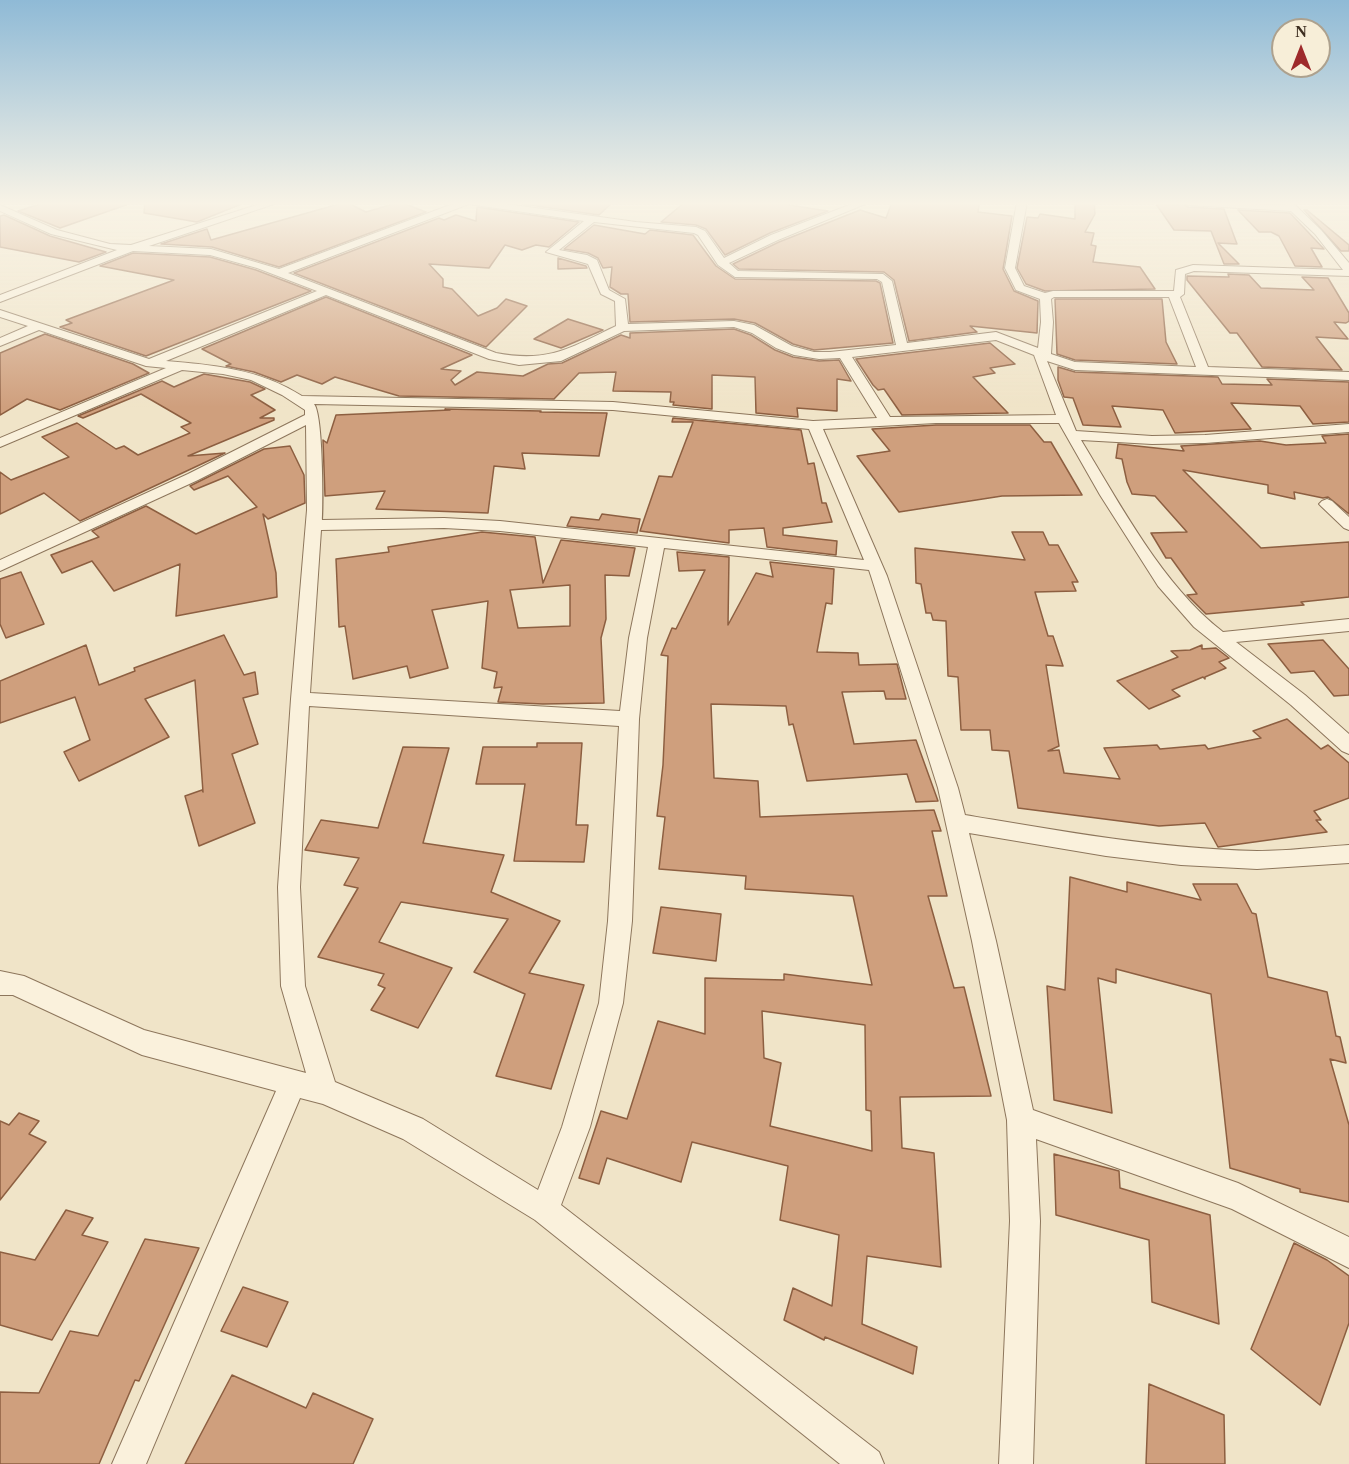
<!DOCTYPE html>
<html>
<head>
<meta charset="utf-8">
<style>
  body { margin:0 }
  #map { position:relative; width:1349px; height:1464px; overflow:hidden; background:#f0e4c8; font-family:"Times New Roman",serif }
  canvas { display:block }
  .north { position:absolute; left:1271px; top:18px; width:60px; height:60px; box-sizing:border-box; background:#f7eed8; border:2px solid #ada18e; border-radius:50%; rotate:0deg; font-size:16px; font-weight:700; line-height:24px; text-align:center; color:#3d2e20 }
  .north::after { content:''; display:block; margin:auto; width:21px; height:27px; background:#9e2a2b; clip-path:polygon(50% 0,100% 100%,50% 72%,0 100%) }
</style>
</head>
<body>
<div id="map">
<canvas width="1349" height="1464"></canvas>
<div class="north">N</div>
</div>
<script>
const ctx = document.querySelector('canvas').getContext('2d');
ctx.lineJoin = 'round';
function fillPath(path, color) {
  ctx.fillStyle = color;
  ctx.fill(path, 'evenodd');
}
function trace(path, color, width, dash) {
  ctx.strokeStyle = color;
  ctx.lineWidth = width;
  ctx.lineCap = dash ? 'butt' : 'round';
  ctx.setLineDash(dash || []);
  ctx.stroke(path);
}
const building = new Path2D(`
  M47,202H126V205L60,228L18,211Z
  M145,202H244V203L197,222L144,213Z
  M346,202L366,212L400,202L426,212L279,267L212,247L161,244L207,229L211,240Z
  M509,202H613L599,215Z
  M685,202H769L828,211L770,233L725,255L706,229L696,225L661,222Z
  M892,202L979,204L978,212L1012,216L1003,269L1014,291L1038,301L1037,333L970,326L977,332L909,341L894,280L884,272L739,269L733,264L779,242L860,210L886,218Z
  M1075,202H1094L1095,214L1085,232L1094,233L1091,245L1096,246L1093,262L1140,267L1155,289L1045,291L1026,284L1017,268L1027,217L1038,218L1040,214L1075,219Z
  M1179,202L1188,207L1224,209L1237,244L1218,243L1239,264H1224L1211,231L1174,230L1156,204L1179,205Z
  M477,207L579,222L549,247L536,245L522,250L505,245L489,268L429,264L443,279V287L452,289L478,316L497,308L506,299L527,306L486,347L294,273L439,218L444,220L456,215L476,221Z
  M1238,210L1290,213L1324,249L1311,248L1322,267L1295,266L1279,236L1271,232H1259Z
  M1304,210H1307L1349,245V251H1341Z
  M4,215L50,236L106,252L79,262L0,247V216Z
  M594,225L645,234L650,230L693,235L716,266L735,279L876,281L880,283L893,343L814,350L793,344L755,323L734,319L630,322L628,294H621L610,287L612,267L603,268L598,258L588,253L564,249Z
  M133,253L210,257L256,270L311,291L146,356L60,327L72,323L66,320L174,280L100,266Z
  M558,258L586,266L587,268L558,269Z
  M1228,274L1249,275L1261,288L1314,290L1302,277L1328,278L1349,313V321L1346,323L1334,322L1348,339L1316,337L1342,370L1262,367L1237,333H1230L1187,280V276L1229,277Z
  M326,297L472,355L441,369L461,371L451,380L455,385L477,372L523,376L548,364L562,363L621,335L630,338V333L734,329L751,335L775,350L793,357L819,361L839,360L851,381L837,379V411L797,408L798,417L756,413L755,377L712,375V409L673,405L674,402H670L671,392L613,391L616,372L579,373L554,399L399,396L335,377L322,384L297,375L281,382L254,372L226,366L231,364L202,349Z
  M1055,299H1162L1166,342L1177,364L1075,360L1057,354Z
  M568,319L603,330L561,348L534,339Z
  M45,334L133,364L149,373L60,410L27,399L0,415V353Z
  M990,343L1015,364L990,368L995,373L973,377L1008,413L902,415L884,389L878,390L873,385L856,359Z
  M1058,367L1075,372L1218,377L1222,384L1272,385L1267,379L1349,382V422L1313,424L1300,406L1231,403L1251,429L1175,433L1163,410L1112,406L1121,427L1083,425L1073,398L1064,397L1058,380Z
  M204,374L250,382L265,389L251,395L275,410L260,418H274V420L188,456L225,453L80,521L44,493L0,514V472L11,480L69,457L42,437L77,423L116,449L124,446L138,455L190,433L181,427L191,423L141,394L83,418L78,416L162,381L174,387Z
  M445,409L541,411L540,412L607,413L599,456L522,453L525,469L494,466L488,513L376,509L385,491L325,496L323,440L327,443L336,415L450,410Z
  M673,418L801,430L808,464L814,463L822,503H826L832,522L783,528V535L837,541L836,555L767,547L764,528L729,530V543L640,531L659,476L672,477L693,422H672Z
  M936,425H1030L1044,442H1051L1082,495L1002,496L899,512L857,456L890,451L872,429Z
  M1349,434V514L1328,497L1323,498L1294,492L1295,499L1268,493V485L1183,470L1261,548L1349,542V597L1301,602L1304,605L1206,614L1187,595L1197,594L1171,558H1166L1151,533L1187,532L1155,496L1132,494L1127,482L1122,459L1116,458L1118,444L1184,451L1181,446L1260,441L1286,445L1326,443L1322,436Z
  M290,446L304,475L305,503L268,519L263,514L276,573L277,597L176,616L180,564L114,591L92,561L62,573L51,555L99,537L92,531L146,506L196,534L257,507L228,476L194,490L190,486L264,449Z
  M602,514L640,519L637,533L567,526L571,517L599,520Z
  M482,532L535,537L543,583L561,540L635,548L629,576L605,575L606,619L601,638L604,703L543,704L498,702L502,687L494,688L497,672L482,668L488,601L432,610L448,668L410,678L407,666L353,679L345,626L339,627L336,559L389,552L388,547ZM570,585V626L518,628L510,590Z
  M1012,532H1043L1049,545H1058L1078,582H1072L1076,591L1035,592L1048,636H1053L1063,666L1046,665L1059,746L1048,751L1059,750L1064,773L1120,779L1104,748L1157,745L1160,749L1205,745L1208,749L1261,738L1253,731L1287,719L1321,749L1328,745L1349,763V798L1314,811L1321,820H1316L1327,832L1218,847L1205,823L1159,826L1018,808L1009,751L992,750L990,730H961L958,677L948,676L946,621L933,620L931,613H926L921,584L916,583L915,548L1025,560Z
  M677,552L729,557L728,625L756,573L773,577L770,562L834,569L832,604L826,603L817,652L858,653L859,665L897,664L906,699H886L884,691L842,692L854,744L916,740L938,801L916,802L907,774L807,781L793,724L789,725L786,706L711,704L714,778L758,781L760,817L934,810L941,831H932L947,896H928L954,988L964,987L991,1096L900,1097L902,1148L934,1153L941,1267L867,1256L862,1324L917,1347L913,1374L825,1337L824,1340L784,1320L793,1288L832,1306L839,1235L780,1220L788,1166L692,1142L681,1182L607,1158L599,1184L579,1178L601,1111L627,1119L658,1021L705,1034V978L784,980V974L872,985L853,896L745,889L746,876L659,869L665,817L657,816L663,765L668,656L661,655L672,628L676,629L705,570L679,571ZM762,1011L865,1025L866,1110L871,1111L872,1151L770,1126L781,1063L764,1058Z
  M21,572L44,624L6,638L0,624V579Z
  M224,635L244,675L255,672L258,694L243,698L258,744L232,754L255,823L199,846L185,796L202,790L203,792L195,680L145,699L169,737L79,781L64,752L90,740L75,697L0,723V681L86,645L99,685L135,671L134,668Z
  M1323,640L1349,669V695L1334,696L1314,671L1291,673L1268,644Z
  M1202,645V649L1216,648L1229,658L1219,662L1226,668L1205,677V679L1203,677L1172,690L1180,696L1149,709L1117,681L1178,657L1171,651L1190,650Z
  M537,743H582L576,825H588L584,862L514,861L525,784H476L483,747H537Z
  M403,747L449,748L423,843L504,855L491,892L560,921L529,973L584,985L551,1089L496,1076L525,994L474,972L508,919L401,902L379,942L452,968L418,1028L371,1010L385,988L378,985L384,974L318,957L358,888L344,885L359,858L305,850L321,820L378,828Z
  M1070,877L1127,892V882L1201,900L1193,884H1237L1252,913L1256,914L1268,977L1327,992L1336,1036L1340,1037L1346,1063L1330,1059L1349,1125V1202L1300,1192V1189L1230,1168L1211,994L1116,969V983L1098,978L1112,1113L1054,1100L1047,986L1065,990Z
  M661,907L721,914L716,961L653,953Z
  M19,1113L39,1121L29,1134L46,1142L0,1200V1121L9,1125Z
  M1054,1154L1119,1171L1120,1188L1210,1215L1219,1324L1152,1302L1149,1240L1056,1215Z
  M66,1210L93,1218L82,1235L108,1242L52,1340L0,1325V1252L35,1260Z
  M145,1239L199,1248L139,1381L135,1380L99,1464H0V1392L39,1393L70,1331L98,1336Z
  M1294,1243L1327,1260L1349,1276V1323L1320,1405L1251,1349Z
  M243,1287L288,1302L267,1347L221,1331Z
  M232,1375L306,1408L313,1393L373,1419L353,1464H185Z
  M1149,1384L1224,1415L1225,1464H1146Z`);
const street = new Path2D(`
  M266,202H280L149,246L211,249L279,269L458,202H492L636,222L696,227L705,231L724,258L771,235L857,202H870L778,240L729,263L738,271L883,274L892,281L907,343L996,332L1038,348L1041,322L1040,299L1016,290L1005,268L1017,202H1027L1015,268L1024,286L1045,293L1053,291H1174L1176,270L1193,265L1343,270L1315,234L1291,211L1188,205L1183,202L1285,205L1282,202H1292L1321,230L1349,263V276L1194,271L1185,274L1184,294L1180,297L1208,367L1349,372V380L1075,370L1047,361L1076,431L1152,436L1205,435L1349,424V432L1205,443L1152,444L1081,440C1120,504 1163,586 1223,632L1349,619V631L1236,642L1305,695L1349,734V754L1342,751L1291,705L1194,627L1158,586L1100,495L1059,423H936L823,429L887,576L958,788L965,815C1061,831 1159,849 1257,851C1288,851 1318,847 1349,845V863L1257,869L1181,865L1106,856L969,833L996,941L1033,1110L1238,1183L1349,1237V1268L1232,1209L1036,1139L1040,1221L1033,1464H999L1010,1221L1007,1120L972,941L938,788L871,576L869,570L664,548L647,638L639,719L632,921L623,1003L590,1127L561,1205L879,1452L884,1464H840L535,1220L403,1139L323,1104L300,1098L146,1464H112L276,1091L142,1055L13,995H0V971L24,976L144,1030L306,1073L281,986L278,887L291,699L307,510L306,425L198,480L0,571V560L188,474L305,415V410L282,395L251,380L223,374L182,370L0,447V438L166,368L146,366L39,330L0,346V338L28,326L0,317V310L149,359L317,291L257,268L210,255L133,251L0,302V295L117,250L51,234L0,211V205L57,230L110,244L131,245ZM469,204L584,221L546,252L588,264L601,294L615,301L616,326C570,348 549,363 496,353L288,273ZM594,222L694,233L698,235L718,265L735,277L877,279L882,282L896,345L830,352H814L792,346L754,325L734,321L628,324L625,299L609,290L597,260L587,255L559,250ZM326,295L489,359L519,365L561,361L624,331L734,327L752,333L776,348L794,355L819,359L840,358L877,418L813,421L613,402L302,396C260,369 214,365 166,361ZM1054,297H1169L1196,367L1075,362L1051,354L1053,322L1051,299ZM996,340L1034,355L1056,415L890,417L852,357ZM314,404L613,410L809,429L864,560L500,521L444,518L322,520C323,503 323,414 314,404ZM444,528L500,531L648,547L629,638L620,711L310,693L321,530ZM309,706L619,726L608,921L599,1003L562,1127L538,1190L423,1119L335,1082L305,986L300,887Z
  M1327,499L1332,501L1349,517V530L1344,528L1322,507L1319,504L1322,501Z`);
fillPath(building, '#cf9f7d');
trace(building, '#8d5f41', 1.5);
trace(street, '#8d765c', 2);
fillPath(street, '#faf1dc');
const sky = ctx.createLinearGradient(0, 0, 0, 407);
sky.addColorStop(0, '#8fbad6');
sky.addColorStop(0.5, '#f8f3e6');
sky.addColorStop(1, '#f8f3e600');
ctx.fillStyle = sky;
ctx.fillRect(0, 0, 1349, 407);
</script>
</body>
</html>
